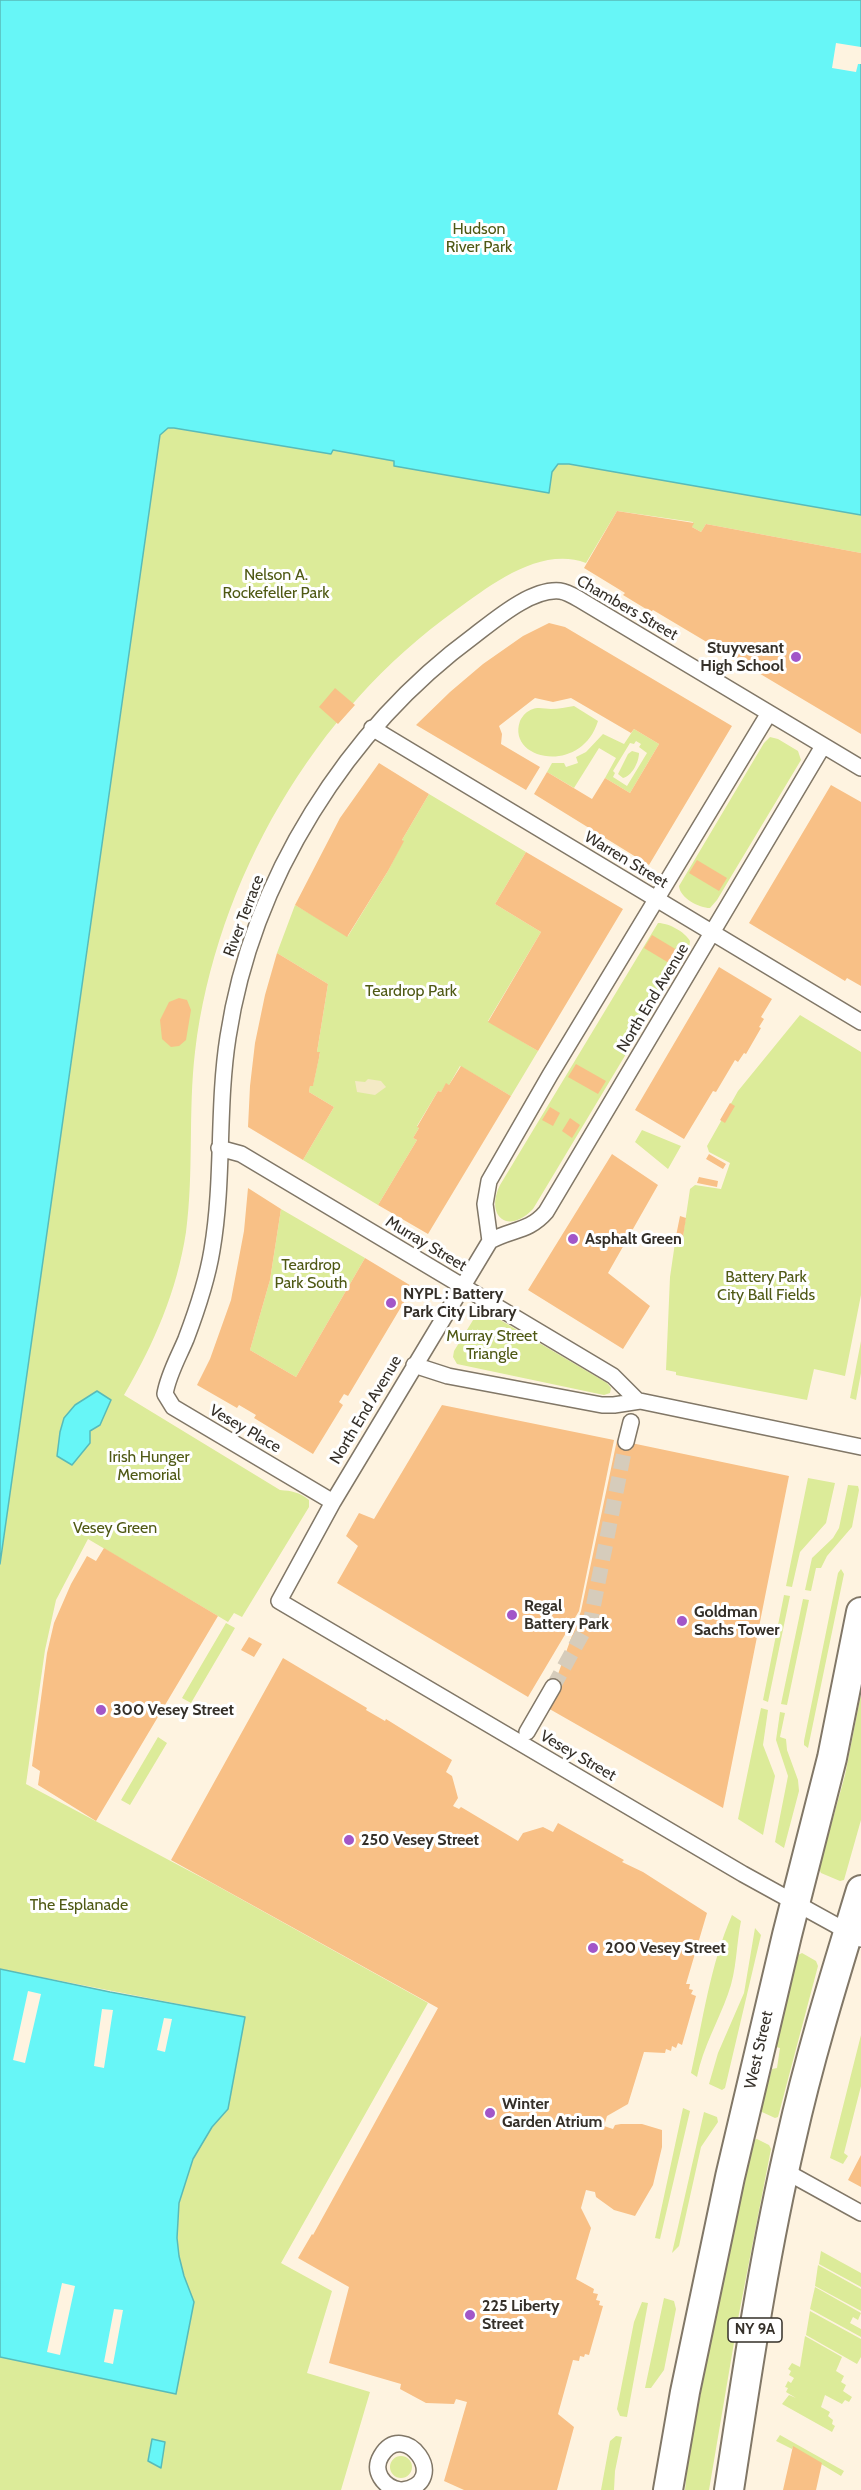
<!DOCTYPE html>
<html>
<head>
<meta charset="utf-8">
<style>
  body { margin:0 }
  canvas { display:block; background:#fef3e0 }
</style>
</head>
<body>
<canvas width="861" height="2490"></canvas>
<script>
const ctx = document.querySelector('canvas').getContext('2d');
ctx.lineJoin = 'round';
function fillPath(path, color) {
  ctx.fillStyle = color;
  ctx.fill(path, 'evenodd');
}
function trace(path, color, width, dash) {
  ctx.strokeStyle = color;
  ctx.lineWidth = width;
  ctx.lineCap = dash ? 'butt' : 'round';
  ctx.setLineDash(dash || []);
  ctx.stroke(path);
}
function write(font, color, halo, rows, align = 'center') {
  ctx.font = font + ' Cabin,sans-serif';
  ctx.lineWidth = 6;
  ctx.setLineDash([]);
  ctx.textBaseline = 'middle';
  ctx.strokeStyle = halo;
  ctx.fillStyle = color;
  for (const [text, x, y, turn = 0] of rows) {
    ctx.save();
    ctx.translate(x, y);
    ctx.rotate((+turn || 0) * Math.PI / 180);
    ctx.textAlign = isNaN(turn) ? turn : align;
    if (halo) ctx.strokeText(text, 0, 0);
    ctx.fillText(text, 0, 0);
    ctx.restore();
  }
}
const green = new Path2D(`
  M861,0V553L706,524L701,532L692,527L693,522L617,511L586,563C540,546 491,585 456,610C314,711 216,880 195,1052C188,1111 194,1173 186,1232C177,1291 154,1344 124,1395L280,1490C292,1491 299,1492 309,1500V1507L242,1617L234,1613L228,1622L88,1539L56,1600L45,1650L26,1784L212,1883L428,2003L281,2263L332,2291L307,2373L370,2392L341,2490H0V2357L176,2393L194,2302L184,2276L179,2256L177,2238L179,2203L193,2159L212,2127L228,2109L245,2017L0,1969V1565L186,246Z
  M574,706L598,721C581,776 506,760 520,721C523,715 527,711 533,709C538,707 546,709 551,709C559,709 566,707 574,706Z
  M634,729L659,744L630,793L605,778L616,758L599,748L574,788L547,772L552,763H564L566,767L578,763L576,757L586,752L603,734L624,744ZM636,741L641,744L639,747L647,753L627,786L613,777L615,773L613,771L630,743L634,744Z
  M770,737L778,739L798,751L801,760L717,900L710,908C699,908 680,898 679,886L764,743Z
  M632,751L639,753C639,762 632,776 623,778L618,774L628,754Z
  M429,794L526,852L495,904L541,932L488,1021L538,1051L511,1096L460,1066L449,1085L446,1084L441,1092L438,1091L417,1126L419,1128L413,1138L417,1140L378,1205L303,1160L334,1107L309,1092L310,1086L313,1085L320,1053L317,1052L328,984L277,953L295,905L348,936L388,871L403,841L402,840Z
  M658,923C669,923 685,932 690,941L689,949L533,1209C507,1236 485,1215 500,1185Z
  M800,1015L861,1052V1295L845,1376L814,1369L807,1400L676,1375V1372L666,1370L670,1277L676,1236H683L690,1189L695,1185L721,1189L730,1163L709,1152L707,1146L738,1091Z
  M642,1130L681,1146L668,1169L635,1142Z
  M281,1209L365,1258L296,1377L250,1350L270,1280Z
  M485,1311L607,1383L611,1388L610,1393L604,1395L457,1364L453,1357L454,1351L478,1312Z
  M861,1341V1373L856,1400L850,1398Z
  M808,1478L835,1483L826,1523L800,1552L792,1587L786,1586Z
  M848,1485L858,1486L859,1490L852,1527L827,1556L821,1568H816L811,1591L805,1590L812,1558L833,1538L839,1528Z
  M841,1569L844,1574L808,1748L804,1745V1741L838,1573Z
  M784,1595L790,1596L768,1702L763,1700Z
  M803,1599L809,1600L787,1705L781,1704Z
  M226,1623L235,1628L191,1703L182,1698Z
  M861,1694V1820L844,1880L840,1881L821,1873L819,1869L845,1775Z
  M761,1708L768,1710L763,1745L775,1776L763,1835L738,1819Z
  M780,1712L785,1713L780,1737L786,1739L787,1750L798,1780L799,1791L784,1848L775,1842L788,1776L776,1740Z
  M158,1737L167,1743L130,1805L121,1800Z
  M732,1915L741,1921C736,1945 737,1970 728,1994C718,2022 703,2047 697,2077L691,2073C703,2021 710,1965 732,1915Z
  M755,1928L761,1935L725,2088L722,2090L709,2084L718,2053L744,1993Z
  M802,1953L816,1961L818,1966L778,2117L775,2118L762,2112L761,2108L772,2069L777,2068L780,2048L776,2047L798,1955Z
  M861,2035V2086L844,2153L848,2156L843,2164L830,2158Z
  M683,2108L690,2111L660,2239L655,2238Z
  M704,2112L717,2117L718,2122L701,2147L679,2246L672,2253Z
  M757,2139L769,2145L771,2149L738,2319L709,2490H685L689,2452L727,2261L754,2140Z
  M821,2251L861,2273V2287L819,2264Z
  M818,2265L861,2289V2311L815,2286Z
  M815,2287L861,2313L858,2320L853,2317L850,2323L861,2329V2337L810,2309Z
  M664,2298L674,2301L676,2309L664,2370L651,2388H645Z
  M642,2302L648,2303L627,2417L620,2416L617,2409L634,2322Z
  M810,2311L861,2339V2357L857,2364L806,2335Z
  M805,2336L842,2357L836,2371L844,2376L841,2382L846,2385L843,2391L852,2397L849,2402L845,2400L842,2404L825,2395L821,2407L830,2412L828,2416L833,2420L832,2424L835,2426L832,2432L782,2404L789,2395L796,2398L786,2392L788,2388L785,2387L788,2381L791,2383L794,2378L789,2375L791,2371L788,2369L792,2363L800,2367Z
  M780,2435L844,2471L841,2476L793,2447L792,2449L776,2441Z
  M616,2436L622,2437L615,2471L614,2490H601L610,2441Z
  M390 2467a11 11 0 1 1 22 0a11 11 0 1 1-22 0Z`);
const sand = new Path2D(`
  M368,1079L381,1081L386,1087L375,1095L357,1092L355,1081L365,1082Z`);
const water = new Path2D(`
  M0,0H861V515L569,464H558L552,472L549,493L394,466V461L333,450L331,454L174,428H168L160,435L0,1564Z
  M97,1391L111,1400L100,1425L90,1431V1443L72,1465L57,1456L60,1432L64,1418L75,1405Z
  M0,1969L110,1992L245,2017L228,2109L212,2127L193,2159L179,2203L177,2238L179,2256L184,2276L194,2302L176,2394L0,2357Z
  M152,2439L165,2442L161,2468L148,2461Z`);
const pier = new Path2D(`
  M836,43L861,47V64H858L856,72L832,68Z
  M28,1991L41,1994L25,2063L13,2060Z
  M102,2009L113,2010L104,2068L94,2066Z
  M164,2018L172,2019L165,2052L157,2050Z
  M62,2283L75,2286L60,2355L47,2352Z
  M114,2309L123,2310L113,2364L104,2362Z`);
const building = new Path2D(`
  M617,511L694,523L692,527L701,532L706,524L861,553V734L653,610L651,612L623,595L625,593L584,568Z
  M549,623L565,627L732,726L649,865L534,794L547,772L592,799L605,778L630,793L659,744L634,729L631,733L571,698L553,702L535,698L499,726L502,734L501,744L540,767L526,790L416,725L450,692L483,664L523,636Z
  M335,688L355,705L338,724L319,707Z
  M379,763L429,794L402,840L404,841L388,871L347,937L295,905L340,818Z
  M831,785L861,802V986L847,978L845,981L749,923Z
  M526,852L623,909L538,1051L488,1022L541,932L495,904Z
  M697,860L727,878L719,891L689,873Z
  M652,935L682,953L674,966L644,948Z
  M277,953L328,984L317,1052H320L319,1058L313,1086H310L309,1092L334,1107L303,1160L248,1127L250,1086L255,1043L265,995Z
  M719,967L772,999L761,1017L764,1019L759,1027L761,1028L746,1054L744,1053L738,1062L735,1060L716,1092L713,1091L684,1139L635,1110Z
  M179,998L187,1000L191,1010L186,1040L179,1046L171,1047L162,1039L160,1020L169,1002Z
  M576,1064L606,1081L598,1094L568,1077Z
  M461,1066L511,1096L428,1234L378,1205L417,1140L413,1138L419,1128L417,1127L438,1091L441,1092L446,1083L449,1085Z
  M730,1103L735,1106L725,1123L720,1120Z
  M550,1107L560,1113L553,1126L542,1120Z
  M570,1118L580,1125L572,1138L562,1131Z
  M612,1154L658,1185L608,1273L650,1306L623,1349L528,1290Z
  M709,1154L726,1164L723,1169L706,1159Z
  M699,1177L718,1181L717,1187L697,1183Z
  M248,1188L281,1209L270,1280L250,1350L296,1377L365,1258L413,1287L348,1396L344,1394L339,1402L343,1405L313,1454L254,1418L256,1415L239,1405L237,1408L197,1385L210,1359L231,1300L244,1231Z
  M680,1216L686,1218L683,1237L676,1236Z
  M442,1405L614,1440L579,1611L528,1697L337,1583L358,1546L346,1536L359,1513L374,1519Z
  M617,1440L789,1476L723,1808L546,1707L581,1611Z
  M104,1548L218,1616L96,1821L38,1785L40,1771L32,1766L47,1653L54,1623L71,1584L87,1556L96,1561Z
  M249,1637L262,1644L254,1657L241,1650Z
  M283,1658L367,1708L366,1710L385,1721L386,1719L452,1760L446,1772L452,1776L458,1798L453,1806L459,1809L461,1807L518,1841L523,1833L543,1827L553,1832L558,1823L624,1860L622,1862L643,1872L707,1913L686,1984H690L689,1989L693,1990L691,1994L696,1996L682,2045L678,2043L676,2048L672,2046L671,2051L666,2049L665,2053L644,2052L628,2104L607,2116L604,2126L613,2129L615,2125L621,2124H642L662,2130V2147L653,2185L635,2216L614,2210L596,2197L595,2192L586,2190L581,2208L591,2228L576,2279L594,2289L593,2293L598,2294L596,2300L600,2301L599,2305L603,2306L589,2355L585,2354L584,2357L580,2356L579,2361L573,2360L558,2414L574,2427L557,2490H464L444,2481L467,2402L456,2399L454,2404L426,2403L400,2389L401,2384L329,2363L349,2287L298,2258L312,2234L313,2235L438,2008L171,1860Z
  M861,2155V2187L848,2180Z
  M793,2446L822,2463L816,2490H783Z`);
const streetTunnel = new Path2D(`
  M553,1687L591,1618L626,1442`);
const street = new Path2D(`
  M372,728L861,1022
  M823,746L546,1212C529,1232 511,1229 490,1241L333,1502L279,1601L743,1874L861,1939
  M219,1148L241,1154L613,1376L638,1401
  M490,1241L485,1204L489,1181L550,1075L769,713
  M414,1365L448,1376L602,1405H614L640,1401L861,1447
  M626,1442L631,1422
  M333,1502L173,1407L165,1394C168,1375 179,1356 186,1339C197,1310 207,1281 212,1250C224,1180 217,1107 228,1037C252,879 347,729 475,635C496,619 532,588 560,591C568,592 575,597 582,601L861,768
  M527,1732L553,1687
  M785,2171L861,2213
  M400,2490C383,2487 372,2471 381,2456C404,2417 452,2482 403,2490`);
const highway = new Path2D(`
  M668,2490L685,2392L730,2177L787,1935L832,1758L861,1612
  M729,2490C747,2373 764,2255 791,2140C810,2055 836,1972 861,1890`);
const markers = [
  [796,657,6,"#a256c8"],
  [573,1239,6,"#a256c8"],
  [391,1303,6,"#a256c8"],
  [512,1615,6,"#a256c8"],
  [682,1621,6,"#a256c8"],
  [101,1710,6,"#a256c8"],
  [349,1840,6,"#a256c8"],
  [593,1948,6,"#a256c8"],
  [490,2113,6,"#a256c8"],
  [470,2315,6,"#a256c8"]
];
const shields = [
  [755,2330,54]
];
const shieldNames = [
  ["NY 9A",755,2330]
];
const parkNames = [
  ["Hudson",479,229],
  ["River Park",479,247],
  ["Nelson A.",276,575],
  ["Rockefeller Park",276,593],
  ["Teardrop Park",411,991],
  ["Teardrop",311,1265],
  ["Park South",311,1283],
  ["Battery Park",766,1277],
  ["City Ball Fields",766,1295],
  ["Murray Street",492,1336],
  ["Triangle",492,1354],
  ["Irish Hunger",149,1457],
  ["Memorial",149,1475],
  ["Vesey Green",115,1528],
  ["The Esplanade",79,1905]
];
const streetNames = [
  ["Chambers Street",627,608,30],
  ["Warren Street",626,860,31],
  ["River Terrace",244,916,-69],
  ["North End Avenue",653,998,-59],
  ["Murray Street",426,1244,31],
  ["North End Avenue",366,1410,-59],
  ["Vesey Place",245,1429,30],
  ["Vesey Street",578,1756,30],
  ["West Street",759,2050,-77]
];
const poiNames = [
  ["Stuyvesant",784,648,"right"],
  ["High School",784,666,"right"],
  ["Asphalt Green",585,1239],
  ["NYPL : Battery",403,1294],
  ["Park City Library",403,1312],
  ["Regal",524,1606],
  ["Battery Park",524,1624],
  ["Goldman",694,1612],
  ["Sachs Tower",694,1630],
  ["300 Vesey Street",113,1710],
  ["250 Vesey Street",361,1840],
  ["200 Vesey Street",605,1948],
  ["Winter",502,2104],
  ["Garden Atrium",502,2122],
  ["225 Liberty",482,2306],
  ["Street",482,2324]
];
fillPath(green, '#dceb99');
fillPath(sand, '#f4eac5');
fillPath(water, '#67f6f7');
trace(water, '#58bbb9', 1.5);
fillPath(pier, '#fef3e0');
fillPath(building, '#f8c086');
trace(streetTunnel, '#d6ccbb', 15, [15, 8]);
trace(street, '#817767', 18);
trace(highway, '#817767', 32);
trace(street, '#fff', 15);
trace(highway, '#fff', 28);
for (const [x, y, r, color] of markers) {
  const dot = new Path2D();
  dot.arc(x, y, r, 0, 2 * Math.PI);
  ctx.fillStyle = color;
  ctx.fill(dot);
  trace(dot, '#fff', 2);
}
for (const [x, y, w] of shields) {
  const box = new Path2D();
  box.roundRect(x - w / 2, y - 12, w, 24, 4.5);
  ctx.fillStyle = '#fff';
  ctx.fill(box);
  trace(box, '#353029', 1.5);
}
write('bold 15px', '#353029', null, shieldNames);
write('16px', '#4f5914', '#fff', parkNames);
write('16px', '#353029', '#fff', streetNames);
write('bold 16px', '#353029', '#fff', poiNames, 'left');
</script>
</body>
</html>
